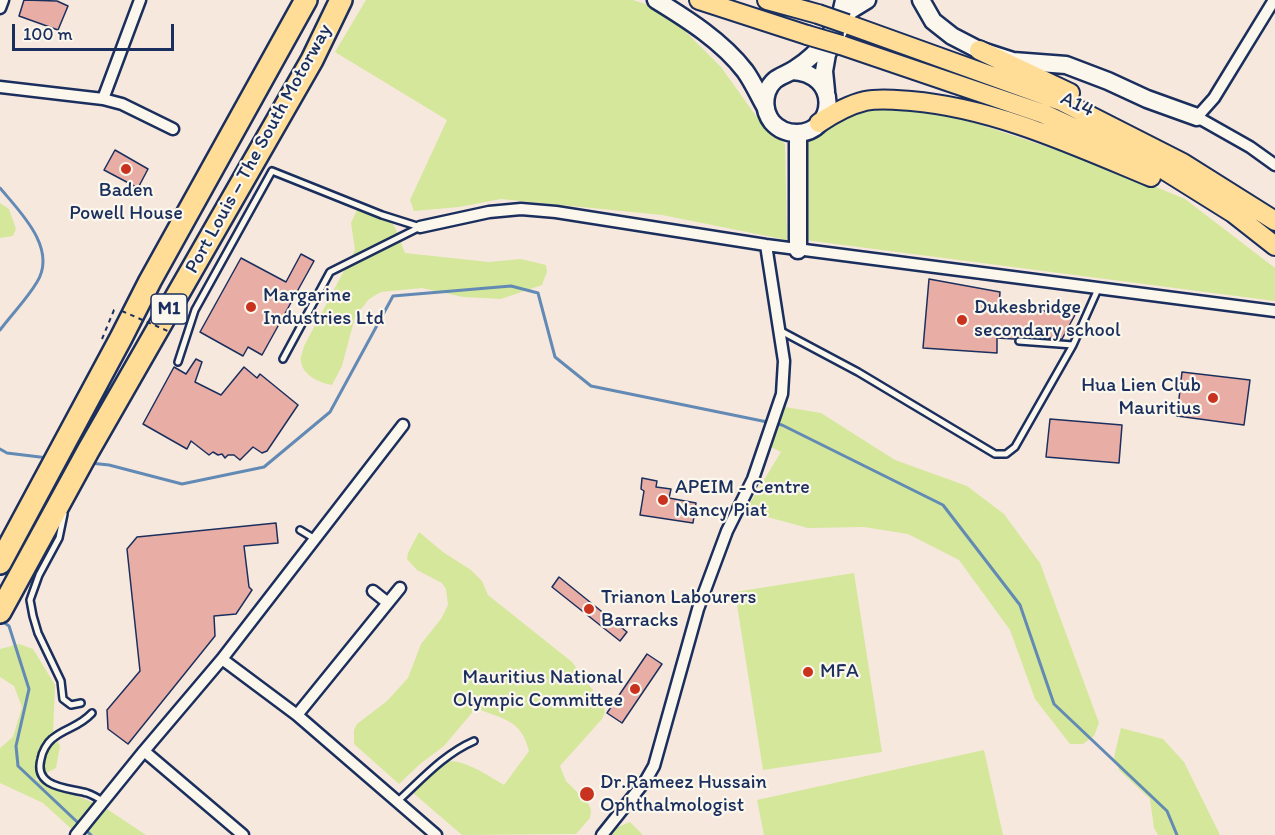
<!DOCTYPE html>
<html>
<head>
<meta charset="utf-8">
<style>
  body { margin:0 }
  #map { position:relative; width:1275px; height:835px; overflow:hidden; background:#f7e8de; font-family:Itim,sans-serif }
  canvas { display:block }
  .scale { position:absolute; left:12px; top:24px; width:162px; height:27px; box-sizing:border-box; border:3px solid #1b2f5e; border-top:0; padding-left:8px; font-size:18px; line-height:21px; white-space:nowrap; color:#1b2f5e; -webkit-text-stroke:4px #fbf7ec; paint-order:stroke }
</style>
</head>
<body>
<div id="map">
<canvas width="1275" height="835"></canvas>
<div class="scale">100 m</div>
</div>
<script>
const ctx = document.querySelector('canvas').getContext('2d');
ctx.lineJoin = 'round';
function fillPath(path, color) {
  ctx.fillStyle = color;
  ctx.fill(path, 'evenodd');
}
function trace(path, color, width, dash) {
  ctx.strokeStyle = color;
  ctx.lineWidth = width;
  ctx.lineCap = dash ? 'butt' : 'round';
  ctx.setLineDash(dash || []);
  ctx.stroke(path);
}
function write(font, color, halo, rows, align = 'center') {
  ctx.font = font + ' Itim,sans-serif';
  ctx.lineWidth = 4.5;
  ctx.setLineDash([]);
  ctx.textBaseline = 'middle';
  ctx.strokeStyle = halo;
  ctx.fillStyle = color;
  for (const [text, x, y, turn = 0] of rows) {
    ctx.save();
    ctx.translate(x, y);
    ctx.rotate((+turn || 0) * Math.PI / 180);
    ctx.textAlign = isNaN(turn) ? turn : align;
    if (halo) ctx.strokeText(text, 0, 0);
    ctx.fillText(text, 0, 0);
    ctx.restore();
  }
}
const green = new Path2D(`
  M366,0H633L660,9L682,28L721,67L756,116L785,144L787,240L662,215L501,199L459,207L414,211L410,200L447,120L335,52Z
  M876,109L915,111L963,119L1105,166L1185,199L1275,268V301L805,240L808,142L841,119Z
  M0,203L9,209L16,229L13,236L0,238Z
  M357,210C394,218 392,217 405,253L489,262L521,259L546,265L547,272L542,285L501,299L463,297L422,288L381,292L369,299L355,317L342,366L332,385C320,383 302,375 301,361C300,357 303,351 304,346L355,250L351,223Z
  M779,406L821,413L895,460L967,486L1004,514L1040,563L1099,723L1094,736L1083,744H1070L1035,699L1010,630L959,560L908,534L864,527L808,528L745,511L781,452L769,446Z
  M419,532L443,552L471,570L482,581L488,595L572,662L603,704L605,712L602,719L560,766L566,781L588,803L591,810L590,818L576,834L462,835L412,792C421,783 432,770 443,763C459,755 490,777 504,785L529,751C521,719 504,720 476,708L444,746L420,764L399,784L354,744V730L357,724L387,701L408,678L421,644L441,619L448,605L446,589L442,583L417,570L407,559L408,553Z
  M854,573L882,752L763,770L735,592Z
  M19,644L33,649L55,685L53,734L60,746L56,768L35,779L104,807L146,835H78L43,803L0,783V748L13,737L22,707L14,686L0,677V649Z
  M1121,728L1163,739L1184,762L1220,835H1158L1154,828L1150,799L1119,770L1114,757Z
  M984,750L1003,835H764L757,800Z
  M630,822L643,835H608L616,828Z`);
const stream = new Path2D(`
  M0,188C19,211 58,248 37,282C27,299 12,314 0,330
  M0,449L7,453L48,458
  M90,463L109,465L182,484L264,467L330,412L393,296L511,286L538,293L555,357L591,386L782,425L943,505L1020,605L1054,704L1167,811L1177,835
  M0,620L9,626L29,689L16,746L18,766L91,835`);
const building = new Path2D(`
  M24,0L57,1L68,6L58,30L19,16Z
  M115,150L148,169L138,188L104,170Z
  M301,254L314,261L262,355L248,347L243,356L200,332L241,258L286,282Z
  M929,279L1000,292L999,308L1076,313L1062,339L1019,336L1014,339L997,338V353L923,348Z
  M196,359L202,362L195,382L221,395L244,367L257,378L260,374L298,405L267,451L262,453L253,447L240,460L234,455H228L225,458L222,454L218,455L213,452L209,455L191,441L187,449L143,424L174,367L186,374Z
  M1182,372L1250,380L1244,425L1177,416Z
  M1050,419L1122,425L1119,463L1046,457Z
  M642,478L657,481L656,487L671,489L669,498L696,503L693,523L640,515L644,491L641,489Z
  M276,523L278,543L244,546L249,587L252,590L236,614L214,616L215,636L128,744L108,729L107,710L140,671L127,549L137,537Z
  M559,577L627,632L620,641L552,587Z
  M647,654L662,664L622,723L607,713Z`);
const path = new Path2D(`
  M102,339L114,310H118`);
const lane = new Path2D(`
  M781,331L858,372L995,454H1006L1015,447L1073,345L1098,289
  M1019,341L1073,345
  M283,359L330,272L420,227
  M178,362L195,310L272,171L382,215L420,227
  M64,514L59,538L39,575L30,600L33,616L38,633L61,681L63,699L71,705L81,703
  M300,530L315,539
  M92,713C78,728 66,727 52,739C47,743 42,752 41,759C33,788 69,788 87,793C93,795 98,798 104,802
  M398,801C422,779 444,754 474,741`);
const street = new Path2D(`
  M1274,0L1214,98L1197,117L1250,147L1275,165
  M0,8L3,0
  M0,87L103,99L122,104L173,129
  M103,99L140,0
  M420,227L489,212L521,209L556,212L766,245L1275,311
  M373,591L388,603
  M222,659L297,715L436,835
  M297,715L400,588
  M144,751L243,835
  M76,835L144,751L222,659L403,425
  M602,835L646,780L654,766L698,609L727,531L753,479L782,394L784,361L766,245`);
const secondary = new Path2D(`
  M656,0C687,19 722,41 745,71C753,82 759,96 766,108
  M921,0L933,21L952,36L979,50L1013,61L1066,65L1108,81L1147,99L1197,117
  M792,71C840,73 837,132 797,133C787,133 778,129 772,122C765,113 764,102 767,92C773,76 783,77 795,69C818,54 840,29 844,0
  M826,91L824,71L827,54L849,11L867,0
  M798,133V250`);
const primary = new Path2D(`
  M699,0L807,35
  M767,0L818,14
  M847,24L1061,101L1183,163L1275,221
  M841,45L1044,114L1161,168L1233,213L1275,246
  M979,50L1070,93
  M819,123C834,113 848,105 865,101C880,98 896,100 911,101C994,108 1074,145 1151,177`);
const highway = new Path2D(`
  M0,563L121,338L150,281L306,0
  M0,612L88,451L312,60L341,0`);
const pathBridge = new Path2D(`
  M122,311L170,332`);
const primaryBridge = new Path2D(`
  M818,14L847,24
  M807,35L841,45`);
const markers = [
  [126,169,6,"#c8321e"],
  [251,307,6,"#c8321e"],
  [962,320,6,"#c8321e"],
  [1213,398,6,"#c8321e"],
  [663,500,6,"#c8321e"],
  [589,609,6,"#c8321e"],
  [808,672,6,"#c8321e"],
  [635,689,6,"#c8321e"],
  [587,794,8,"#c8321e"]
];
const shields = [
  [169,309,36]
];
const shieldNames = [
  ["M1",169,309]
];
const streetNames = [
  ["A14",1077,105,25],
  ["Port Louis – The South Motorway",259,149,-61]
];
const poiNames = [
  ["Baden",126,191,"center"],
  ["Powell House",126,214,"center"],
  ["Margarine",263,296],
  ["Industries Ltd",263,319],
  ["Dukesbridge",974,308],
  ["secondary school",974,331],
  ["Hua Lien Club",1201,386,"right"],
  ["Mauritius",1201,409,"right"],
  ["APEIM - Centre",675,488],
  ["Nancy Piat",675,511],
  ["Trianon Labourers",601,598],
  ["Barracks",601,621],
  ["MFA",820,672],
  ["Mauritius National",623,678,"right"],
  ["Olympic Committee",623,701,"right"],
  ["Dr.Rameez Hussain",600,783],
  ["Ophthalmologist",600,806]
];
fillPath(green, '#d4e79b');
trace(stream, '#628ab5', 3);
fillPath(building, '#e8aea6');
trace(building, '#1b2f5e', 1.5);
trace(lane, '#1b2f5e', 10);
trace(street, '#1b2f5e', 15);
trace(secondary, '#1b2f5e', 21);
trace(primary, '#1b2f5e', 22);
trace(highway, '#1b2f5e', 26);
trace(path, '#1b2f5e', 2, [4.5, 4.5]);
trace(lane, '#fbf7ec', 5);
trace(street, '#fbf7ec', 10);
trace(secondary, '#fbf7ec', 16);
trace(primary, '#ffdd96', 18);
trace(highway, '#ffdd96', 21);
trace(primaryBridge, '#1b2f5e', 22, []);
trace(pathBridge, '#1b2f5e', 2, [4.5, 4.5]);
trace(primaryBridge, '#ffdd96', 18);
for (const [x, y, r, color] of markers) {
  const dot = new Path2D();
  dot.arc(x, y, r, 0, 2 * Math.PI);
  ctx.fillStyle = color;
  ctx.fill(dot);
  trace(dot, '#fbf7ec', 2);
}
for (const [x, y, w] of shields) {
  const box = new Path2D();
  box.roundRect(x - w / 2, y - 15, w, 30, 4.5);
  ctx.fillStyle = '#fbf7ec';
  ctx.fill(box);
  trace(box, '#1b2f5e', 1.5);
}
write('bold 18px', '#1b2f5e', null, shieldNames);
write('20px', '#1b2f5e', '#fbf7ec', streetNames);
write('20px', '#1b2f5e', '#fbf7ec', poiNames, 'left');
</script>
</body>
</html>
